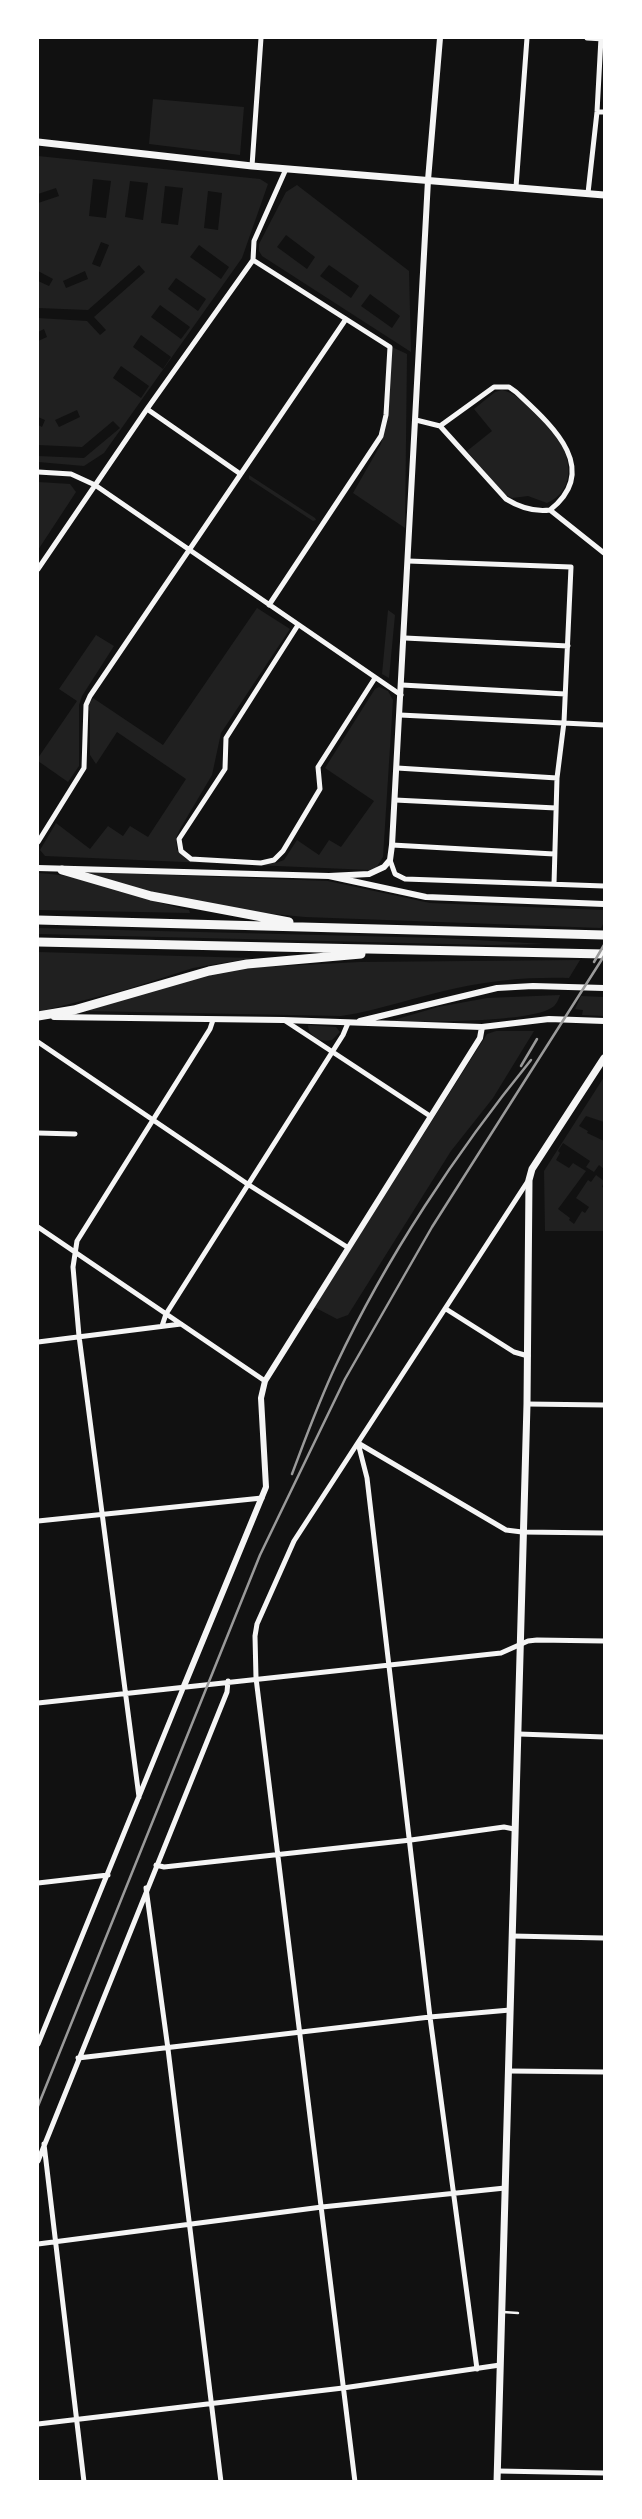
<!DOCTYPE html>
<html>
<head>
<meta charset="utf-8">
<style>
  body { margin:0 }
  #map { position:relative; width:642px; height:2519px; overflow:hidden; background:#111; font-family:Arial,sans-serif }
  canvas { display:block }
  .frame { position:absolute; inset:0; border:39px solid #fff; pointer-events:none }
</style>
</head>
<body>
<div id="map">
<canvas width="642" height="2519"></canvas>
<div class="frame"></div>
</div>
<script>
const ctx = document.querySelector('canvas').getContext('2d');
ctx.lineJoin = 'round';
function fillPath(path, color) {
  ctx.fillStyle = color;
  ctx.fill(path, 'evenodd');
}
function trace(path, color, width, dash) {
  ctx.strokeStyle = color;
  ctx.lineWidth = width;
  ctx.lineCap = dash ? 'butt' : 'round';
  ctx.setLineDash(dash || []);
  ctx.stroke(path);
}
const green = new Path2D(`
  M153,99L244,107L240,155L149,144Z
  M38,156L260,179L268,184L242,258L104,453L84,466L38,462V456L84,458L120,428L113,421L82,447L38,445V425L42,427L45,420L38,417V341L47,337L44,329L38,332V318L87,321L100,335L106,330L94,317L145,272L139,265L88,310L38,308V281L49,286L53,279L38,271V203L59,196L56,188L38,194ZM93,179L111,181L106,218L89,216ZM130,181L148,183L143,220L125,217ZM165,186L183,188L178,225L161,223ZM208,191L222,193L218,230L204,228ZM101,242L109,245L100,267L92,264ZM199,245L229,267L221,279L190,257ZM85,271L88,279L66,288L63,281ZM176,278L206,299L198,311L168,289ZM160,305L190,327L181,339L151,317ZM141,335L171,357L163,369L133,347ZM121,366L149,386L141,398L113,378ZM77,410L80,417L59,427L55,420Z
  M297,185L409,271L411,352L262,256L259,251V244L286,192ZM286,235L315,257L307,269L277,247ZM329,265L359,286L351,298L320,276ZM370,294L400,316L392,328L361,306Z
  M392,347L407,354L405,528L353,493L381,444L388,416Z
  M502,390C516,393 524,403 533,412C540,419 548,424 553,431C571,453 578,490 547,503L528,496L512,498L504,494L467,451L492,431L474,409L495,392Z
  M249,475L315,518L316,520L313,521L249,479Z
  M38,482L70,484L76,492L38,550Z
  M257,608L290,629L221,733L212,775L180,829L176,838L177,850L186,859L276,863L284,860L297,840L319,855L329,840L341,847L374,801L325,768L375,689L379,687L388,691L393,700L383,857L376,868L370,870L45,856L40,850L56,823L90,849L108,826L123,836L130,826L148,837L186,779L117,732L96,764L90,755V711L86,708L93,698L163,745Z
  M388,610L395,615L389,678L382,674Z
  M96,635L114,646L82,696L79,705V766L68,782L38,761V758L77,701L59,689Z
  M86,872L328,881L430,903L604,910V922L601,928L305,917L242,911L133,888Z
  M38,873C90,875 139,900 189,910L190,913L38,910Z
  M38,928L441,938L545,944L491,945L38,934Z
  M38,952L252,958L193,968L128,989L38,1012Z
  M580,960L569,978C531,977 494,980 457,988C418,996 381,1010 341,1016L87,1011L193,977L244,968L360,962Z
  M560,995C559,998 557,1003 555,1005C539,1024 415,1021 387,1022L438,1007L487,998Z
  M581,996L604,997V1016L582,1015L583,1010L575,1009Z
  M308,1025L336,1027L340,1032L332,1040C322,1043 308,1037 308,1025Z
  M496,1031H534L493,1098L451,1151L348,1315L337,1319L314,1307L487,1034Z
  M604,1077V1122L586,1116L579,1126L588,1131L587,1133L604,1141V1169L599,1165L594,1172L586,1167L590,1161L563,1143L558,1151L560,1153L556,1160L569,1168L573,1163L586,1171L558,1209L570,1218L569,1220L574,1224L582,1211L585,1213L589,1207L576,1198L588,1180L591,1182L596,1175L604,1181L602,1187L604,1188V1231H545L544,1171Z`);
const service = new Path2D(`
  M503,2312L518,2313`);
const minor = new Path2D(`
  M587,38L604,39
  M597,112H604
  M252,166L261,38
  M516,187L527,38
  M588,193L597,112L601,38
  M253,260L390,347L386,415L381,436L269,605
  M147,409L239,473
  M416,420L440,426L506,499C519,507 535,512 550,510L604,553
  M440,426L494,387H509L516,392C549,423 603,468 550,510
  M38,472L71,474L95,485L401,695
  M408,561L571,567L564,722L557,778L554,884
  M38,569L147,409L253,260L254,241L286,169
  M298,625L226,738L225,769L179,839L181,851L191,859L261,863L274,860L283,851L320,789L318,767L375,678
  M405,638L568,646
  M402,685L565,694
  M400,715L604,725
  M397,768L557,778
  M395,800L556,808
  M38,842L84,768L86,705L90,696L346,319
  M392,845L554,854
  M390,860L395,874L405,879L604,886
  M284,1020L430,1116
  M38,1042L249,1185L347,1247
  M38,1133L75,1134
  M38,1227L265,1381
  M446,1309L514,1352L528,1356
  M162,1326L166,1314L343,1035L348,1023
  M38,1342L181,1324
  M527,1404L604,1405
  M358,1443L367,1478L430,2017L477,2369
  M358,1443L506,1530L522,1532L604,1533
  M38,1521L262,1498
  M38,1703L501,1653L528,1641L537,1640L604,1641
  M519,1734L604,1737
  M139,1797L79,1336L73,1267L77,1241L210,1029L213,1020
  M156,1865L164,1867L411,1840L504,1827L514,1829
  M38,1883L108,1875
  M146,1888L168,2049L221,2482
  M512,1936L604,1938
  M38,2044L184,1686
  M78,2058L430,2017L510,2010
  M509,2071L604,2072
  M44,2144L84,2482
  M38,2161L227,1692L228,1681
  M38,2244L322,2207L505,2188
  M38,2424L343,2388L500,2365
  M498,2471L604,2473
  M355,2482L256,1678L255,1636L257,1624L294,1541L528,1181`);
const tertiary = new Path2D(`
  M38,868L329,876L426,897L604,904
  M329,876L369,874L384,867L390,860L392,845L428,180L440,38
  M54,1017L283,1020L482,1027L549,1019L604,1021
  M360,1021L497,988L533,986L604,988
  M184,1686L266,1487L261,1398L265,1381L480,1038L482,1027`);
const secondary = new Path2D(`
  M38,142L252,166L604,195
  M497,2482L527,1404L529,1180L532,1169L604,1058`);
const motorway = new Path2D(`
  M62,870L151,896L289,922
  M38,920L604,935
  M38,942L604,954
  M38,1016L74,1010L209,971L247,964L361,954`);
const rail = new Path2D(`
  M594,962L604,945
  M521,1066L537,1039
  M292,1474C306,1437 319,1401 336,1365C386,1258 457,1151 531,1060
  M38,2106L260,1555L345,1379L432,1227L604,956`);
fillPath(green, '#202020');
trace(service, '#f5f5f5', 2.5);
trace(minor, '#f5f5f5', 5);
trace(tertiary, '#f5f5f5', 6);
trace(secondary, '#f5f5f5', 7);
trace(motorway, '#f5f5f5', 9);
trace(rail, '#9a9a9a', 2.5);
</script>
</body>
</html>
